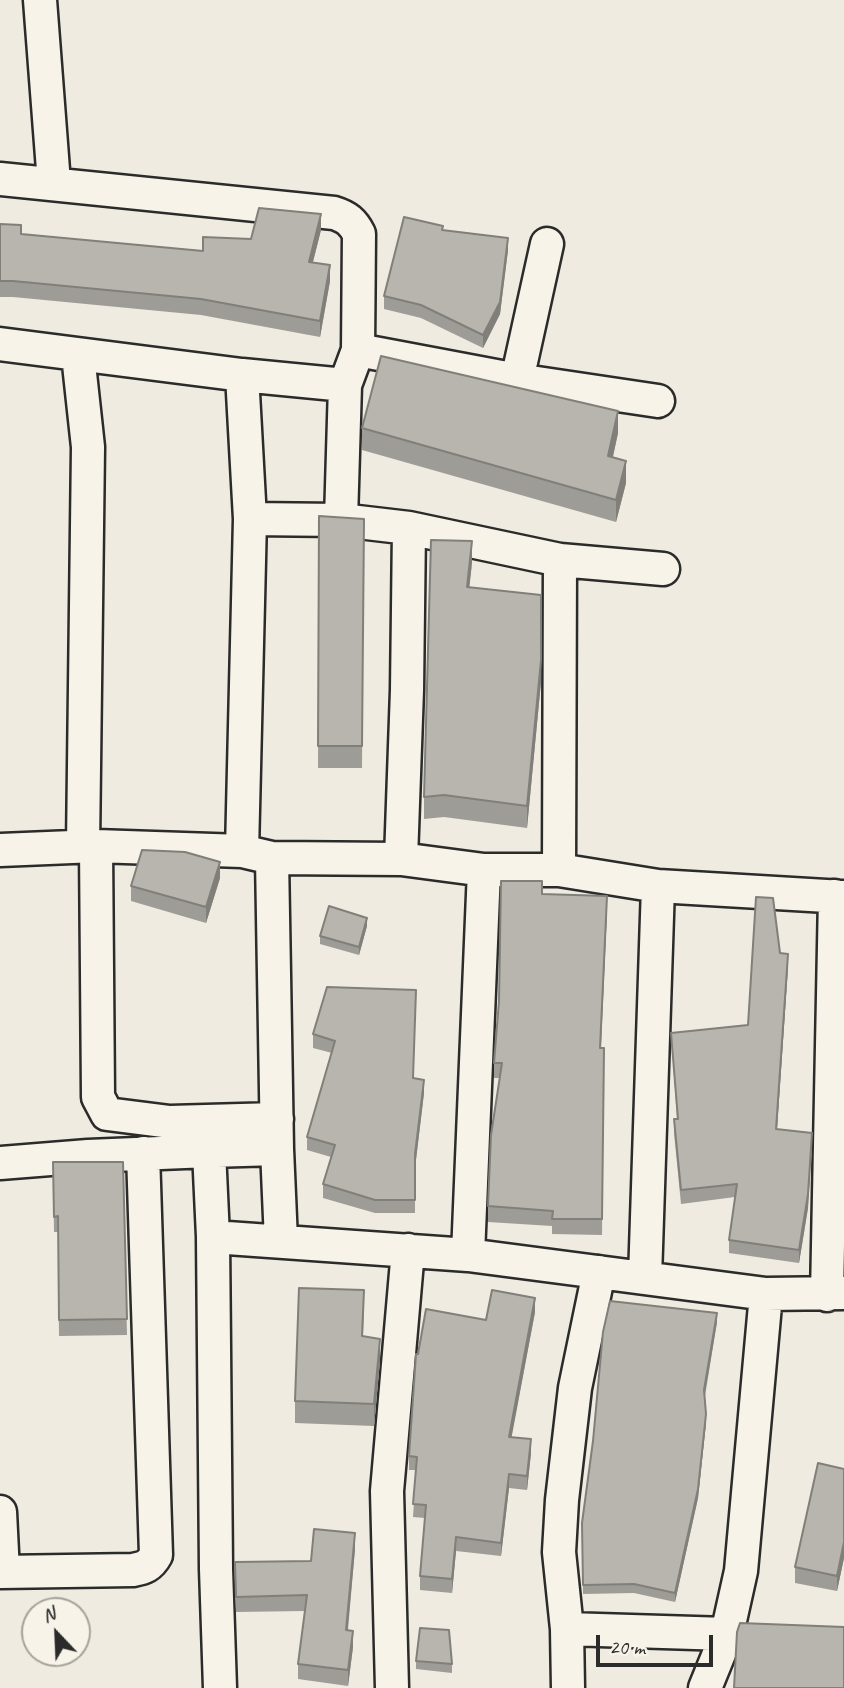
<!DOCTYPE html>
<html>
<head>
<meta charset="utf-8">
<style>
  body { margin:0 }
  #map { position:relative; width:844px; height:1688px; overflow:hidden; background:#efebe0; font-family:Caveat,sans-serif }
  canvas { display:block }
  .north { position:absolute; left:21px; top:1597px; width:70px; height:70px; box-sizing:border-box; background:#f7f3e8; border:2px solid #a5a39c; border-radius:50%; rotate:337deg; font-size:19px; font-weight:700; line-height:28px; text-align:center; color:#2b2b2b }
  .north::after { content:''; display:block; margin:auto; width:24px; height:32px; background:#2b2b2b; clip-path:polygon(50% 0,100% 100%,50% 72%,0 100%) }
  .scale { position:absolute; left:596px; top:1635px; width:117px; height:32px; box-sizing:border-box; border:4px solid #2b2b2b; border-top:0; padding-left:9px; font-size:21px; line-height:24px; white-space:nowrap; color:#2b2b2b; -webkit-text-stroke:5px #f7f3e8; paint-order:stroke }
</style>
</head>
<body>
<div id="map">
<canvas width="844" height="1688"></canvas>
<div class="north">N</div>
<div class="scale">20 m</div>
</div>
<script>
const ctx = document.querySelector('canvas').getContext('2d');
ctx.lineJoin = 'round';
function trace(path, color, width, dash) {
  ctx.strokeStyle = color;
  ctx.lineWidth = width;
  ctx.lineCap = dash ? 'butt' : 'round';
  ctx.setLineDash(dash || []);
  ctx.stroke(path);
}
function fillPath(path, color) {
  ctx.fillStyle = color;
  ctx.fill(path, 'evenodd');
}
const street = new Path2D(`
  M40,0L54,183
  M0,179L334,213C347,217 353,222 359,234L358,350L345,385L341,520L409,528L560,560L663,569
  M0,344L242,375L345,385
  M358,350L517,380L658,401
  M78,355L88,447L83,846
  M242,375L250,519L242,851
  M517,380L547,244
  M250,519L341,520
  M96,846L98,1097L107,1114L170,1122L277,1119
  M0,850L96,846L242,851L272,858L401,859L484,870H559L658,886L844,897
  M401,859L407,690L409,528
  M559,870L560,560
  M277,1149L281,1241
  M0,1163L88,1156L209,1151L208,1130
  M213,1237L209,1151L277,1149L272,858
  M468,1255L484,870
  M645,1278L658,886
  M827,1295L835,896
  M0,1512L3,1572
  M0,1572L133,1570C144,1568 150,1566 156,1555L143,1153
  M567,1629L727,1634
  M220,1688L216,1569L213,1237L468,1255L766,1294L844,1293
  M392,1688L387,1491L408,1250
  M568,1688L567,1629L559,1552L562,1500L575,1388L599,1272
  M705,1688L727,1634L741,1571L766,1294`);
const wall = new Path2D(`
  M0,224L21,234L203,251L251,239L321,230L313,262L330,281L320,337L201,315L13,297H0Z
  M443,230L508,250L500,314L483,348L421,318L384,309V296Z
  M362,428L618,433L613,457L626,483L616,522L362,450Z
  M319,516L364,519L362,768H318Z
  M472,563L469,587L541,682L527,828L444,817L424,819V797Z
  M220,878L206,923L131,901V886Z
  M542,894L607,911L601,1048H604L602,1235L552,1234V1226L488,1222V1206L500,1078H494V1063L499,1001Z
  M367,926L359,955L320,944V936Z
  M780,953L788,967L777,1130L812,1146L808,1208L799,1263L729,1253V1240L735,1197L681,1204L674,1133V1119H677L671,1033L748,1025Z
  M327,987L414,1078L424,1093L415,1168V1213H375L323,1198V1184L331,1157L307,1150V1137L332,1053L313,1048V1034Z
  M53,1162H123L127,1335L59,1336L58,1232H54Z
  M364,1312L363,1336L380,1361L374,1426L295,1423V1401Z
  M535,1312L511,1438L531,1453L527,1490L509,1488L501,1556L456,1551L452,1593L420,1590V1576L425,1518L413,1517L416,1470H409V1456L418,1354L486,1320Z
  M717,1322L705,1396L706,1423L698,1498L675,1602L634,1593L583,1594L582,1523Z
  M844,1469V1558L837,1591L795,1583V1567Z
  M355,1549L348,1630L353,1647L348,1686L298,1679V1664L305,1611L236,1612L235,1562L311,1561Z
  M416,1661L452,1664V1673L416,1669Z`);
const shadedWall = new Path2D(`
  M321,214V230L309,277V262Z
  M508,238V250L500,314L483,348V335Z
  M330,265V281L320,337V321Z
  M618,411V433L608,478V456Z
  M626,461V483L616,522V500Z
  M472,541V563L467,609V587Z
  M541,595V682L527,828V806Z
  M220,862V878L206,923V907Z
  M607,896V911L600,1064V1048Z
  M367,918V926L359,955V947Z
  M788,954V967L776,1143V1129Z
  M424,1080V1093L415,1168V1213V1154Z
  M812,1133L808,1208L799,1263V1250Z
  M535,1298V1312L509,1451V1437Z
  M717,1313V1322L704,1399V1390Z
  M380,1339V1361L374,1426V1404Z
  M706,1414V1423L698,1498L675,1602V1593Z
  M531,1439V1453L527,1490V1476Z
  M509,1474V1488L501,1556V1543Z
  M355,1533V1549L346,1646V1630Z
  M456,1537V1551L452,1593V1579Z
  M844,1542V1558L837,1591V1576Z
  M353,1631V1647L348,1686V1670Z`);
const building = new Path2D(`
  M259,208L321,214L309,262L330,265L320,321L201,299L13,281H0V224L21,225V234L203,251V237L251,239Z
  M404,217L443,226L442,230L508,238L500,302L483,335L421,305L384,296Z
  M381,356L618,411L608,456L626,461L616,500L362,428Z
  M319,516L364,519L362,746H318Z
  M431,540L472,541L467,587L541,595V660L527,806L444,795L424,797Z
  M142,850L185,852L220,862L206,907L131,886Z
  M501,881H542V894L607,896L600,1048H604L602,1219H552L553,1211L488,1206L491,1135L502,1063H494L499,1001Z
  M756,897L773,898L780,953L788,954L776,1129L812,1133L808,1194L799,1250L729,1240L737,1184L681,1190L674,1119H678L671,1033L748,1025Z
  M329,906L367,918L359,947L320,936Z
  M327,987L416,990L413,1078L424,1080L415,1154V1200H375L323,1184L335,1145L307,1137L335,1041L313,1034Z
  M53,1162H123L127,1319L59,1320L58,1216L54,1217Z
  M299,1288L364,1290L362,1336L380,1339L374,1404L295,1401Z
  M492,1290L535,1298L509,1437L531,1439L527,1476L509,1474L501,1543L456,1537L452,1579L420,1576L426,1505L413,1504L417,1457L409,1456L416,1354H418L426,1309L486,1320Z
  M610,1301L717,1313L704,1390L706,1414L698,1489L675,1593L634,1584L583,1585L582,1523L593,1441L603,1332Z
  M818,1463L844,1469V1542L837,1576L795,1567Z
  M314,1529L355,1533L346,1630L353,1631L348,1670L298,1664L307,1595L236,1597L235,1562L311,1561Z
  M740,1623L844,1627V1688H734L737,1632Z
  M420,1628L449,1630L452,1664L416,1661Z`);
trace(street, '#2b2b2b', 37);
trace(street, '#f7f3e8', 32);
fillPath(wall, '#9e9c96');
fillPath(shadedWall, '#817f7a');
fillPath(building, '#b8b5ae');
trace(building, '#817f7a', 2);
</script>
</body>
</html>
